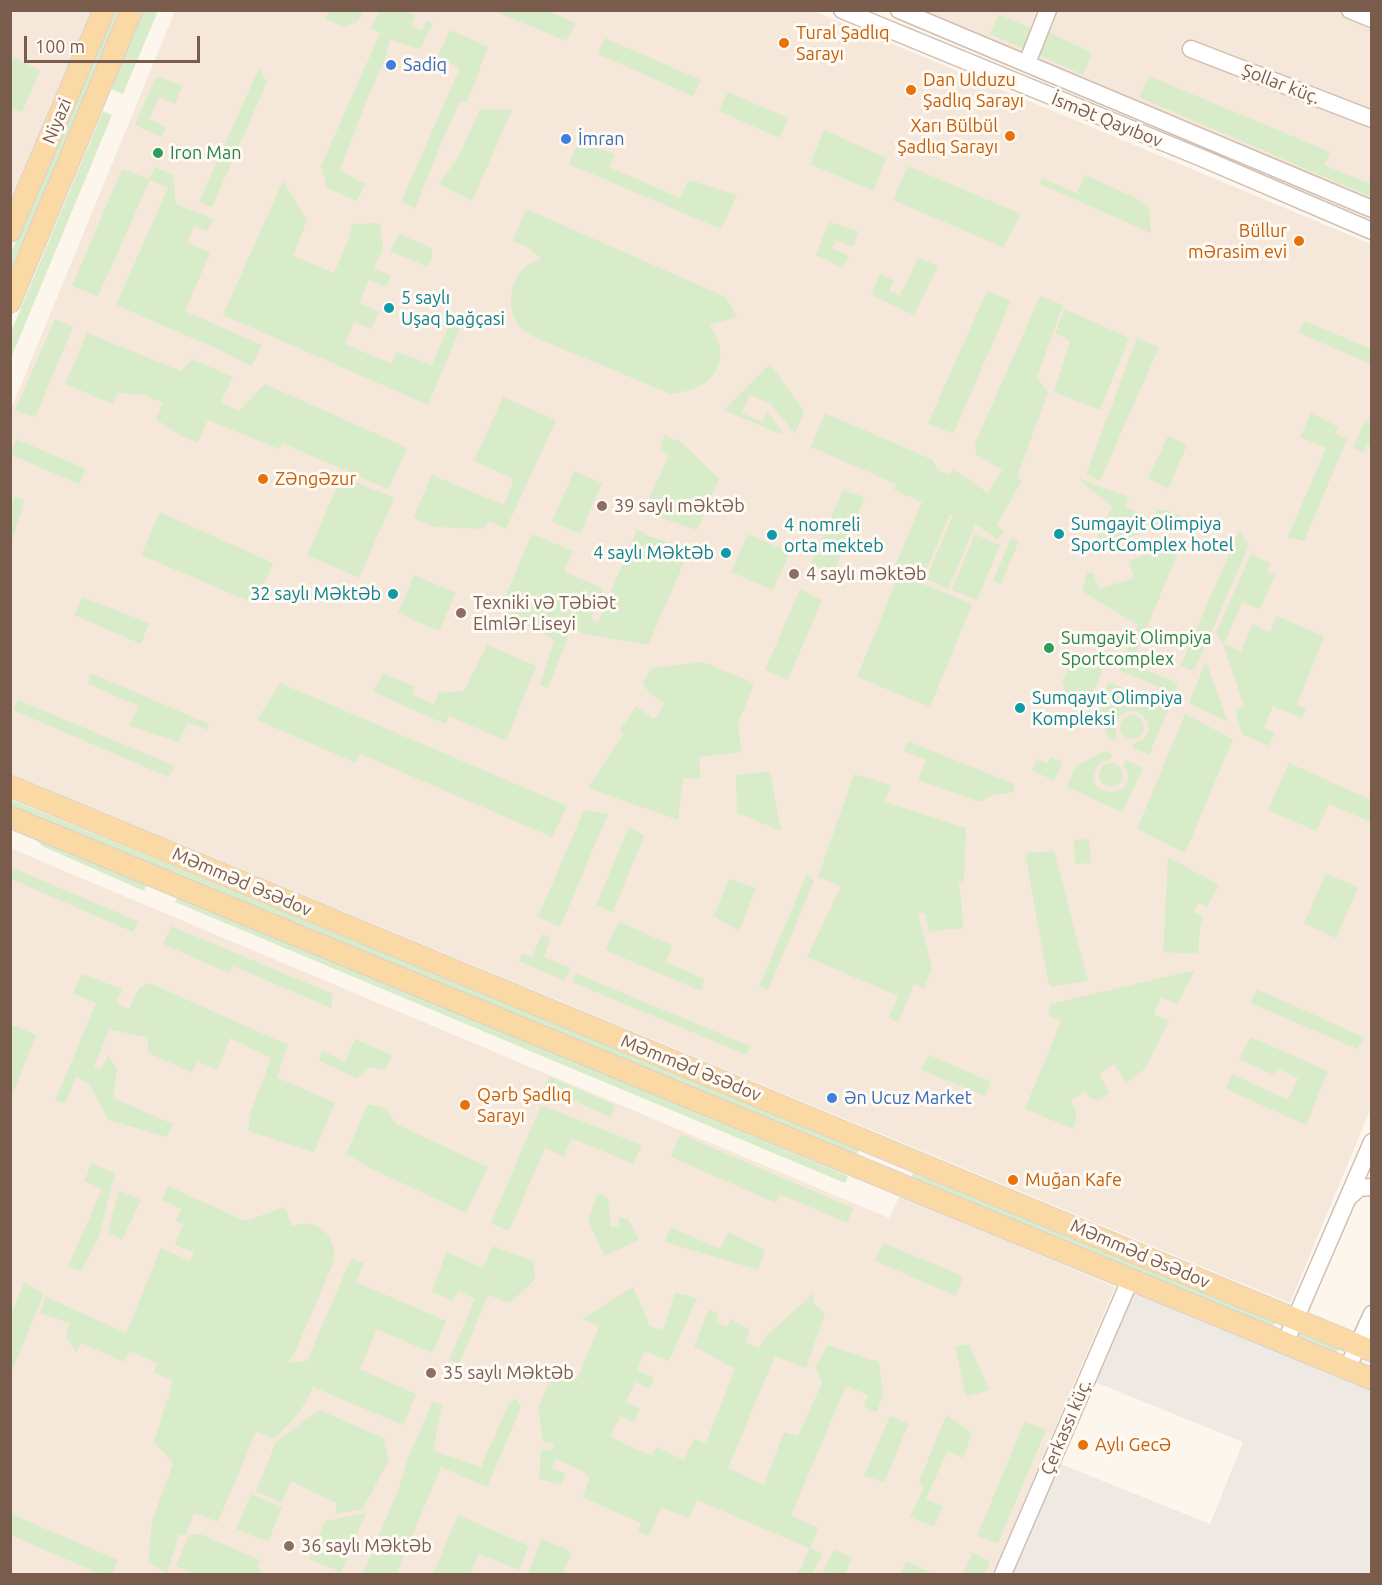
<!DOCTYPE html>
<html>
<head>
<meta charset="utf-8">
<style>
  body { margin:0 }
  #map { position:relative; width:1382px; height:1585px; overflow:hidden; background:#fdf6ec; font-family:Ubuntu,sans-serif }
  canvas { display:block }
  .frame { position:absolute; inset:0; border:12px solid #7a5c4d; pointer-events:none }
  .scale { position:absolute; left:24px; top:36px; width:176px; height:27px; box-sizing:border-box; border:3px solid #7a5c4d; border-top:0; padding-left:8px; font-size:18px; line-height:21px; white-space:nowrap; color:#7a5c4d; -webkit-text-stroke:4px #fffaf3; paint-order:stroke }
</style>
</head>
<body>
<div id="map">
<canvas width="1382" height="1585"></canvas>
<div class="frame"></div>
<div class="scale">100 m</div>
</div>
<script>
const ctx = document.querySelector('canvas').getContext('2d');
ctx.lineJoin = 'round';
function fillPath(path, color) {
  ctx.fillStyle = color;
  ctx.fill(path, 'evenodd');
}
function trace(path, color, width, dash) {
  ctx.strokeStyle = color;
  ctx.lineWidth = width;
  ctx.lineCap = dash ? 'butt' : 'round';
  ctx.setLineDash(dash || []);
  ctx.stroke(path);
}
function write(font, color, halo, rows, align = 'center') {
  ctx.font = font + ' Ubuntu,sans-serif';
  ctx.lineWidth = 6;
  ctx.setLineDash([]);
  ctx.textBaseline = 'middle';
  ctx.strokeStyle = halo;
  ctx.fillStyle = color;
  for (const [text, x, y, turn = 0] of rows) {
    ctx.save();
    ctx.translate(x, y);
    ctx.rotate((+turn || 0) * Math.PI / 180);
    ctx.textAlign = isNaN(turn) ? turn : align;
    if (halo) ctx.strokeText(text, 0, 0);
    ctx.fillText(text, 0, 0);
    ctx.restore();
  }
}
const residential = new Path2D(`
  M11,11H93L11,204Z
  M175,11H814L1371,244V1108L1290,1303L11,774V409Z
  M922,11H1371V200L1017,51Z
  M10,848L889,1218L900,1195L1115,1287L993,1574H11Z`);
const industrial = new Path2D(`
  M1131,1286L1371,1389V1574H1009L1053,1461L1210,1524L1243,1442L1090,1380Z`);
const green = new Path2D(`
  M144,10L158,11L123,94L111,89Z
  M112,11H123L11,279V253Z
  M329,11V10L364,11L357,22L343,27L325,18Z
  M380,11H404L415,15L411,26L421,31L427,21L433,23L420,49L390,40L385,59L367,99L340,170L365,184L357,201L327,188L321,166L380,33L371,29Z
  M494,11H548L576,23L566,41Z
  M999,14L1032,29L1024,49L990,34Z
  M450,30L488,47L467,103L460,101L439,148L415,209L401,202L460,68L437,58Z
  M1049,32L1092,53L1083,75L1039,55Z
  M605,38L701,80L693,96L598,54Z
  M14,58L40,70L22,112L13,108L11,114V66Z
  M259,68L267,82L212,207L199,202Z
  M1149,76L1330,152L1324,165L1371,184V197L1139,97Z
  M161,77L182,86L175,104L159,97L149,119L166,127L161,137L135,125L155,78Z
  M728,92L788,118L780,138L719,111Z
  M480,109L512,110L472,201L439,184L459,156Z
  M103,111L112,115L11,358V332Z
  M824,130L886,158L873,191L810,164Z
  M578,142L615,154L609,167L680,198L689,180L737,195L721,229L569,164Z
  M908,166L1021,214L1003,247L893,200Z
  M155,167L173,175L176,204L214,219L207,231L194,226L187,242L210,253L185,311L262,345L251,366L220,350L116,305L168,188L150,180L98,296L72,286L122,169L149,179Z
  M1085,175L1136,198L1149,207L1151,233L1040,184L1042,178L1077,193Z
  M283,181L307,220L293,256L334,273L349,238L352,224L380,223L383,248L374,268L391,276L386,287L369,280L359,303L379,312L371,329L354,322L345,344L392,364L397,352L432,365L453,317L463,321L428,405L223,315Z
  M526,209L726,297L737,317L710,325C715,335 722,346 720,357C717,383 694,391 671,394L534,337C526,332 517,326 514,317C507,300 512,276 528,265C532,263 537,261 541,259L526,246L513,241Z
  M829,222L858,231L853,247L836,240L832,248L849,256L843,268L816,255Z
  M399,234L432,248V257L428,267L390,251Z
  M918,258L938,266L914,315L871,295L880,273L894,281L889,291L900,296Z
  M987,291L1011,301L953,434L928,423Z
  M1040,296L1063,305L1037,377L1048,392L1017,477L1022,481L997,524L1004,533L997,540L979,526L975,525L948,589L926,579L953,515L950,514L923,578L895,566L922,502L894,490L896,484L811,447L825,413L933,460L938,470L950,475L953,470L962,475L988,493L1002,470L976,454L975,444Z
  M1065,309L1129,338L1100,410L1054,392L1070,341L1055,333Z
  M55,319L73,327L35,417L15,411Z
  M1305,321L1371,349V364L1299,333Z
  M87,333L181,371L192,359L233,377L221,402L239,411L265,384L399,444L407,449L388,489L282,443L279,449L208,420L197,443L183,437L156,419L163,403L144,395L117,393L113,404L65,384Z
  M1137,338L1159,347L1100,481L1086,474Z
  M770,364L804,411L795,434L770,403L750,395L742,413L762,422L767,411L785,436L724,410Z
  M503,397L556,420L506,529L488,521L484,529L435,527L413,518L432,475L504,505L514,479L474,461Z
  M1311,413L1338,427L1335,434L1347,439L1304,541L1288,537L1326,448L1300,437Z
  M1365,420L1371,424V447L1367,445L1363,453L1353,448Z
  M664,435L681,442L719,479L697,530L643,512L669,455L660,450Z
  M1168,436L1187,445L1168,489L1148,478Z
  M16,439L86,469L79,484L11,455Z
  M574,471L602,483L580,534L552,522Z
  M342,476L394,498L359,578L307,555Z
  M1079,479L1129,497L1125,507L1153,519L1157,510H1166L1189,520L1092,548L1112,507Z
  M843,490L865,497L833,575L811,563Z
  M15,496L24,501L11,545V507Z
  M160,512L273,563L255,604L141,555Z
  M637,529L649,536L690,549L648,645L585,634L571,629L548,688L540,685L554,640L500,609L532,534L573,551L564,572L603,588L591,618L598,623Z
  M1239,531L1249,545L1194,671L1180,666Z
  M748,534L790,552L773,590L731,572Z
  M975,534L1000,545L977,600L952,590Z
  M1011,538L1019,541L1001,584L993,581Z
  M1183,540L1132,664L1178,683L1174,694L1119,670L1138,625L1082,591L1087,573H1093L1099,589L1134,578L1129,561Z
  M1251,554L1270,563L1267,571L1275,575L1260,609L1242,602L1224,644L1241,651L1253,624L1270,632L1277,616L1324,636L1297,705L1306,709L1302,718L1273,706L1264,728L1275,733L1269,746L1242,734L1235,710L1244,706L1223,644L1216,633Z
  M899,574L972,604L930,707L857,677Z
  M414,575L456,593L439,631L398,613Z
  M800,589L822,600L788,680L765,670Z
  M82,597L149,623L141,644L74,615Z
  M487,645L536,666L506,741L449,716L445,724L373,692L383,673L415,687L412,695L434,704L439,693L464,691Z
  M1075,651L1095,659L1102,672L1088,703L1063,692L1065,685L1062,683Z
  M1206,661L1228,722L1189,703Z
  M703,662L750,681L754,684L738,723L742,752L699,757L701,779L683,778L678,820L588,788L624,733L620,730L636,706L654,719L665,704L648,691L642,683L653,668Z
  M91,673L209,724L207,730L188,722L179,742L129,726L138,706L88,684Z
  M1109,682L1169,708L1149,755L1132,748L1134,743C1167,734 1136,696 1119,717C1113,724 1118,733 1116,741L1108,738L1098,706Z
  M280,683L567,806L552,837L360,754L356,763L257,720Z
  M18,700L175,766L168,777L13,710Z
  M1185,714L1233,739L1185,853L1137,829Z
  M1120 727a12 12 0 1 1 24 0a12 12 0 1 1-24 0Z
  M908,741L1014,784V792L990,796L980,802L918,780L926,760L904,751Z
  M1105,751L1112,754L1110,759C1103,761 1098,763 1095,770C1084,802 1146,797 1123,765L1126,760L1143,768L1122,812L1067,787L1076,766Z
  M1051,757L1063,762L1054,781L1032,770L1037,759L1047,763Z
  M1289,763L1371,800V822L1329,804L1316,831L1268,810Z
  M1099 775a12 12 0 1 1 24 0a12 12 0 1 1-24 0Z
  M770,771L781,831L737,813L736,775Z
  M854,774L891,785L885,802L966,828L964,881L959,882L964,929H946L929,932L925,913L918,914L932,968L924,988L914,984L898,1023L889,1017L898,996L807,957L841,886L818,877Z
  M10,799L860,1149L856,1156L11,807Z
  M584,810L608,814L560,927L538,917Z
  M629,827L644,836L613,912L596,905Z
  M25,831L147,884L144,891L44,847Z
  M1089,839L1091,863L1075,864L1074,840Z
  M1054,851L1088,981L1051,987L1048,981L1025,853Z
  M1168,857L1219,885L1207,907L1198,903L1194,912L1203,916L1200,928L1198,954L1163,952Z
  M10,867L138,921L133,932L11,879Z
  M807,874L814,881L768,990L759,987Z
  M1326,874L1358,887L1336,938L1304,923Z
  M729,879L756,888L739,931L714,916Z
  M178,895L848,1176L845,1183L175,902Z
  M619,922L672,945L666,962L704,979L701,991L605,950Z
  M171,926L333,994L331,1008L233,966L229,973L163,944Z
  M542,934L551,938L544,957L571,968L565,981L519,961L522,954L532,957Z
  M1195,970L1177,1004L1161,997L1154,1014L1169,1021L1145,1069L1125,1083L1122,1075L1114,1064L1099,1074L1109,1093L1100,1100L1091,1099L1085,1091L1071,1101C1077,1112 1079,1116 1073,1129L1025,1109L1061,1021L1048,1015L1050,1004Z
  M575,973L750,1046L747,1055L572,982Z
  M82,974L122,989L116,1003L129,1009L139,988L150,983L288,1045L277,1077L335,1103L314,1152L248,1131L250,1114L271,1058L230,1038L217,1070L197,1061L192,1073L147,1052L148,1038L109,1029L94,1067L101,1070L108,1055L117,1069L113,1098L173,1124L167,1137L109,1120L89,1084L76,1076L66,1103L55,1101L96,1003L73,993Z
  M1257,989L1365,1038L1357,1049L1250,1003Z
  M13,1025L36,1035L11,1098L10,1032Z
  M1251,1037L1328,1071L1306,1125L1226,1089L1232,1074L1288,1100L1298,1078L1278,1069L1274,1075L1239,1059Z
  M355,1039L392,1055L385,1070L371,1067L357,1078L319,1061L322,1051L345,1062Z
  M929,1055L991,1082L985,1096L921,1070Z
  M550,1077L615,1105L611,1117L544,1088Z
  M368,1104L387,1109L396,1124L488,1167L466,1213L374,1170L346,1154Z
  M541,1105L642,1145L633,1164L572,1138L564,1156L545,1148L509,1231L491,1223Z
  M680,1134L853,1208L847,1223L780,1194L776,1203L671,1157Z
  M92,1163L115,1174L99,1237L81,1271L68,1267L102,1189L84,1181Z
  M914,1172L1275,1322L1273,1329L910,1179Z
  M168,1186L245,1221L285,1207L292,1226C297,1225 302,1223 307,1224C327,1225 338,1245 333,1264L294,1354L287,1363L307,1361L351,1259L364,1263L356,1282L446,1321L432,1353L377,1329L360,1369L416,1394L403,1425L313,1387C302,1412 293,1420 274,1439L256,1432L218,1522L194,1513L185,1536L179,1534L167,1574L148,1562L152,1521L173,1463L154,1442L173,1381L154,1372L157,1363L130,1351L124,1362L81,1343L76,1353L66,1336L70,1323L40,1313L46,1297L126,1333L161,1248L190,1261L194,1252L175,1245L183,1224L176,1221L181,1209L162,1200Z
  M119,1190L141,1200L122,1240L108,1233Z
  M598,1193L608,1198L611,1227L619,1226V1217L628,1219L639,1240L604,1256L588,1219Z
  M670,1227L720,1249L728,1232L765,1250L758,1270L665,1242Z
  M883,1243L963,1276L956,1296L875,1261Z
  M493,1246L533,1261L535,1279L510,1303L488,1295L459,1364L449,1360L475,1299L458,1291L453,1301L432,1292L446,1252L483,1268Z
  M24,1283L44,1293L11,1373V1315Z
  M633,1287L650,1326L663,1330L675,1293L697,1298L669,1361L645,1351L637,1370L654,1378L650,1389L635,1382L626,1402L640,1408L634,1422L620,1416L610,1437L652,1456L657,1447L684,1460L694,1439L706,1443L735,1369L694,1346L709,1309L719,1314L716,1322L727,1327L731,1319L750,1330L745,1342L759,1348L765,1337L814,1293V1304L825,1313L806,1368L775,1356L728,1468L764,1485L784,1432L798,1436L822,1383L816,1367L827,1345L879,1362L883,1393L877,1412L864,1407L868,1395L846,1386L791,1515L818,1528L810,1548L823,1554L812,1574H796L802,1567L809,1548L697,1500L689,1518L661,1507L649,1536L638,1531L641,1523L586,1499L583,1496L590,1477L582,1471L556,1459L552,1468L565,1474L562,1485L539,1479L541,1449L552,1451L554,1444L543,1442L538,1409L556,1367L560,1371L578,1378L599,1326L582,1319Z
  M1299,1332L1339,1348L1336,1354L1296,1337Z
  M969,1344L989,1390L966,1397L955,1347Z
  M516,1398L521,1407L487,1487L441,1467L396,1574H363L398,1490L407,1461L433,1401L442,1405L433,1451L481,1467L509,1403Z
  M319,1410L384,1438L389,1459L363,1509L336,1514V1503L291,1481L281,1503L256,1491L276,1442Z
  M946,1415L972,1433L963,1458L947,1451L926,1499L943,1506L934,1527L910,1517L924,1488L919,1482Z
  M890,1416L909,1424L884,1482L864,1476Z
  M1025,1421L1046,1430L998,1543L977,1536Z
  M251,1494L282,1507L268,1542L236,1529Z
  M366,1513L341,1572L309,1559L325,1521Z
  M11,1514L118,1560L112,1574H100L11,1535Z
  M458,1515L529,1546L519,1570L479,1554L470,1574H433Z
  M200,1534L260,1560L257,1568L261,1570L258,1574H196L176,1566L189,1535Z
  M541,1539L569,1550L571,1555L562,1574H535L529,1572Z
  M834,1549L852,1558L845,1574H822Z
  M973,1553L990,1562L985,1574H963Z
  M907,1561L934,1574H900Z`);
const minor = new Path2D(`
  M842,10L1209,161L1372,231
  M899,10L1372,209
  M1350,10L1372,19
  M1191,49L1372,119
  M1027,63L1048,10
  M1347,1199L1359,1188L1372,1187
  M1285,1343L1372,1142
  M1347,1369L1372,1314
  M1003,1574L1130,1280`);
const major = new Path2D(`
  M10,231L104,10
  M10,302L132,10
  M10,786L1372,1351
  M10,817L1372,1379`);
const markers = [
  [784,43,6,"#e8710a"],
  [391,65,6,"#3f7fe0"],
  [911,90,6,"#e8710a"],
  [1010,136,6,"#e8710a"],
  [566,139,6,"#3f7fe0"],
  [158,153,6,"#2e9e5b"],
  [1299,241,6,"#e8710a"],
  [389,308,6,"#0f9aa8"],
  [263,479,6,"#e8710a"],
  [602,506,6,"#8d6e63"],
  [1059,534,6,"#0f9aa8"],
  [772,535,6,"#0f9aa8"],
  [726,553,6,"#0f9aa8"],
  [794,574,6,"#8d6e63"],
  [393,594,6,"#0f9aa8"],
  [461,613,6,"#8d6e63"],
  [1049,648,6,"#2e9e5b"],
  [1020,708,6,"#0f9aa8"],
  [832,1098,6,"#3f7fe0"],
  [465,1105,6,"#e8710a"],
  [1013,1180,6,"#e8710a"],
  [431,1373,6,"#8d6e63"],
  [1083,1445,6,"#e8710a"],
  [289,1546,6,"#8d6e63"]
];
const foodNames = [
  ["Tural Şadlıq",796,33],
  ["Sarayı",796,54],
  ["Dan Ulduzu",923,80],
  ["Şadlıq Sarayı",923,101],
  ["Xarı Bülbül",998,126,"right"],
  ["Şadlıq Sarayı",998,147,"right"],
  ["Büllur",1287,231,"right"],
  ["mərasim evi",1287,252,"right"],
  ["Zəngəzur",275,479],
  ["Qәrb Şadlıq",477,1095],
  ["Sarayı",477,1116],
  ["Muğan Kafe",1025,1180],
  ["Aylı Gecə",1095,1445]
];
const shopNames = [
  ["Sadiq",403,65],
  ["İmran",578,139],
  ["Ən Ucuz Market",844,1098]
];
const streetNames = [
  ["Şollar küç.",1281,84,21],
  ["İsmət Qayıbov",1107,120,22],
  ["Niyazi",57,121,-67],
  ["Məmməd Əsədov",242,882,23],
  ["Məmməd Əsədov",691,1068,22],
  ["Məmməd Əsədov",1140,1254,23],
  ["Çerkassı küç.",1066,1427,-67]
];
const leisureNames = [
  ["Iron Man",170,153],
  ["Sumgayit Olimpiya",1061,638],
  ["Sportcomplex",1061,659]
];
const cultureNames = [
  ["5 saylı",401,298],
  ["Uşaq bağçasi",401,319],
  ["Sumgayit Olimpiya",1071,524],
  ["SportComplex hotel",1071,545],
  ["4 nomreli",784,525],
  ["orta mekteb",784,546],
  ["4 saylı Məktəb",714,553,"right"],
  ["32 saylı Məktəb",381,594,"right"],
  ["Sumqayıt Olimpiya",1032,698],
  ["Kompleksi",1032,719]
];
const educationNames = [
  ["39 saylı məktəb",614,506],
  ["4 saylı məktəb",806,574],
  ["Texniki və Təbiət",473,603],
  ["Elmlər Liseyi",473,624],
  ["35 saylı Məktəb",443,1373],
  ["36 saylı Məktəb",301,1546]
];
fillPath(residential, '#f5e8da');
fillPath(industrial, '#efe9e4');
fillPath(green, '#d8ecc9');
trace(minor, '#d1beb0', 19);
trace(major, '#dad1cd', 23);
trace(minor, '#fff', 16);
trace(major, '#fbd9a5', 21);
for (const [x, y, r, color] of markers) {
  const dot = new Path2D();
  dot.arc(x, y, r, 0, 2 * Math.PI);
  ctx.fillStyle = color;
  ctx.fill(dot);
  trace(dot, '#fffaf3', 2);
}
write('18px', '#c56008', '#fffaf3', foodNames, 'left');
write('18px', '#366cbe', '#fffaf3', shopNames, 'left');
write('18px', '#7a5c4d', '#fffaf3', streetNames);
write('18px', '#27864d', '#fffaf3', leisureNames, 'left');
write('18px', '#0d838f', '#fffaf3', cultureNames, 'left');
write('18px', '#785e54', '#fffaf3', educationNames, 'left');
</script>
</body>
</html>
